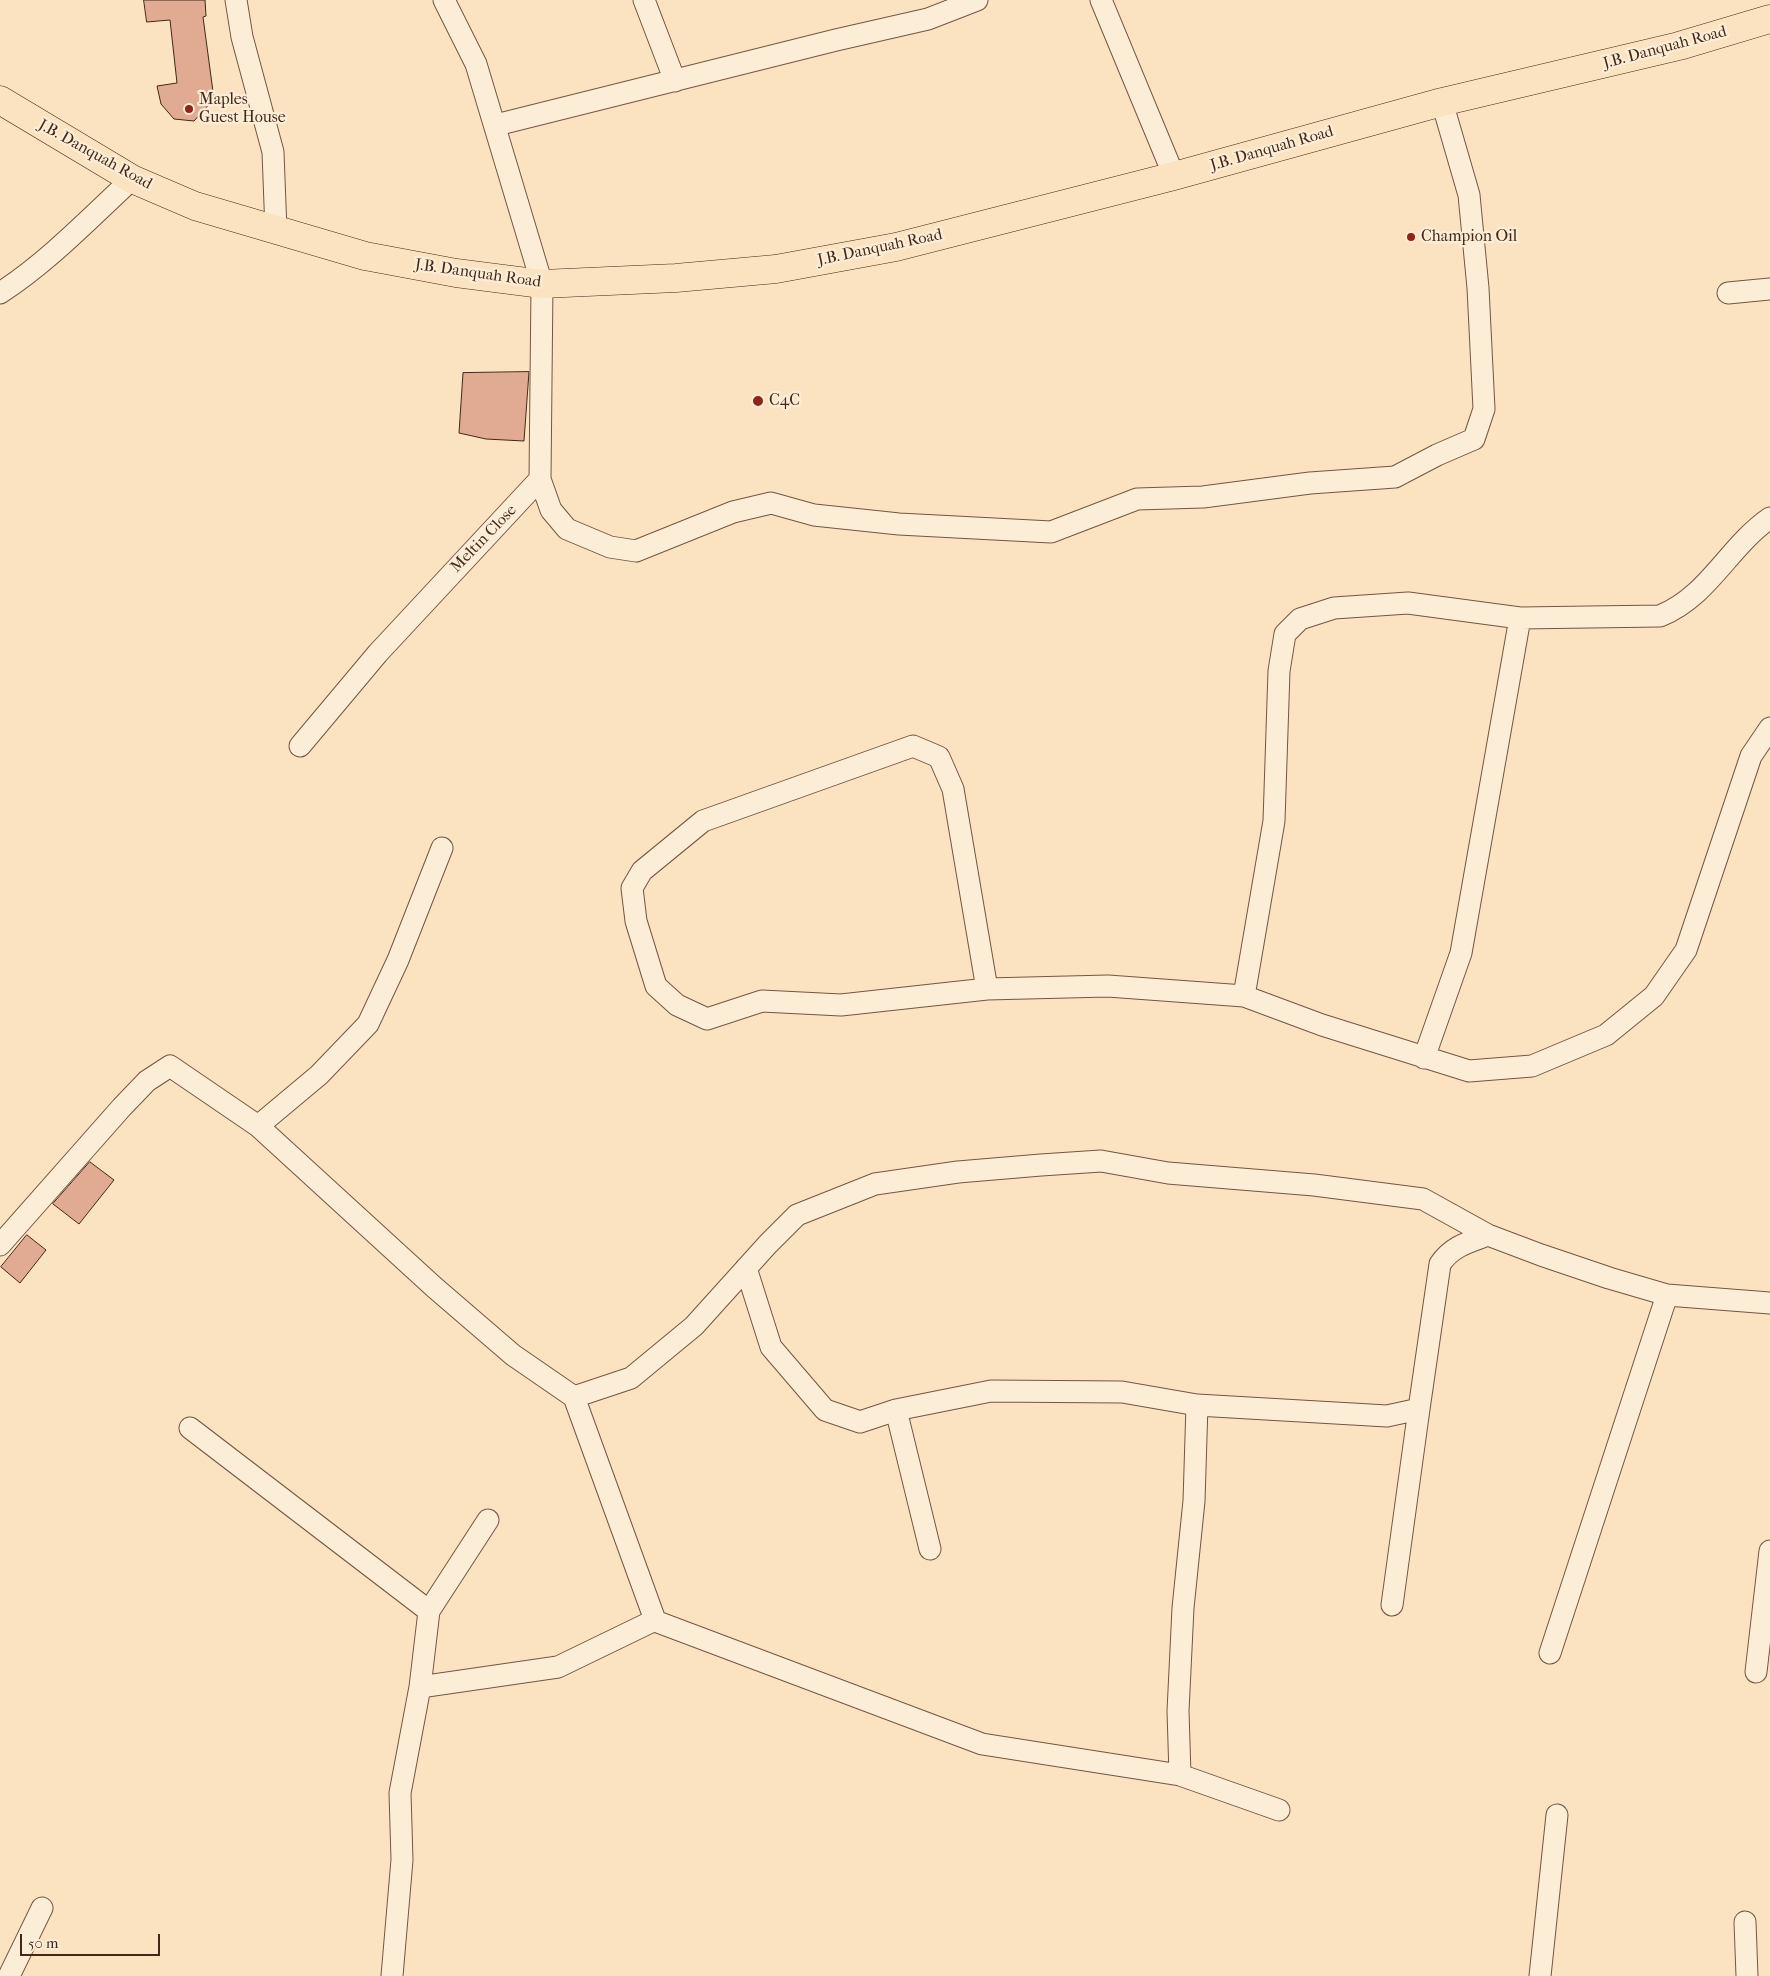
<!DOCTYPE html>
<html>
<head>
<meta charset="utf-8">
<style>
  body { margin:0 }
  #map { position:relative; width:1770px; height:1976px; overflow:hidden; background:#fbe3c1; font-family:"IM FELL French Canon",serif }
  canvas { display:block }
  .scale { position:absolute; left:20px; top:1934px; width:140px; height:22px; box-sizing:border-box; border:2px solid #442718; border-top:0; padding-left:6px; font-size:15px; line-height:18px; white-space:nowrap; color:#442718; -webkit-text-stroke:4px #fcedd7; paint-order:stroke }
</style>
</head>
<body>
<div id="map">
<canvas width="1770" height="1976"></canvas>
<div class="scale">50 m</div>
</div>
<script>
const ctx = document.querySelector('canvas').getContext('2d');
ctx.lineJoin = 'round';
function fillPath(path, color) {
  ctx.fillStyle = color;
  ctx.fill(path, 'evenodd');
}
function trace(path, color, width, dash) {
  ctx.strokeStyle = color;
  ctx.lineWidth = width;
  ctx.lineCap = dash ? 'butt' : 'round';
  ctx.setLineDash(dash || []);
  ctx.stroke(path);
}
function write(font, color, halo, rows, align = 'center') {
  ctx.font = font + ' "IM FELL French Canon",serif';
  ctx.lineWidth = 4.5;
  ctx.setLineDash([]);
  ctx.textBaseline = 'middle';
  ctx.strokeStyle = halo;
  ctx.fillStyle = color;
  for (const [text, x, y, turn = 0] of rows) {
    ctx.save();
    ctx.translate(x, y);
    ctx.rotate((+turn || 0) * Math.PI / 180);
    ctx.textAlign = isNaN(turn) ? turn : align;
    if (halo) ctx.strokeText(text, 0, 0);
    ctx.fillText(text, 0, 0);
    ctx.restore();
  }
}
const building = new Path2D(`
  M144,0H205L206,16L203,17L214,99L194,121L174,119L161,104L157,86L177,83L170,20L147,22Z
  M529,372L524,441L486,439L459,433L463,373Z
  M90,1162L114,1180L79,1224L53,1204Z
  M27,1235L46,1250L20,1283L1,1267Z`);
const minor = new Path2D(`
  M236,0L242,37L273,152L276,231
  M644,0L675,81
  M1101,0L1174,176
  M496,125L836,40L928,19L977,0
  M0,293C48,262 90,218 132,179
  M1728,293L1770,289
  M540,479L551,510L567,529L610,547L636,551L733,512L771,503L814,515L899,524L1051,532L1137,499L1203,497L1310,483L1395,477L1437,455L1474,439L1484,409L1478,288L1469,195L1442,102
  M300,746L378,653L540,479L542,284L476,64L444,0
  M987,989L953,789L939,757L913,746L703,821L642,871L632,888L636,921L656,986L677,1005L707,1019L762,1001L841,1005L987,989L1108,986L1244,996L1322,1025L1469,1071L1532,1066L1606,1035L1654,996L1686,950L1751,756L1770,728
  M1244,996L1274,821L1279,671L1285,634L1300,619L1334,608L1408,603L1520,618L1660,616C1709,596 1728,547 1770,518
  M1424,1058L1461,953L1520,618
  M258,1126L319,1075L368,1024L398,960L442,848
  M0,1245L122,1107L147,1081L170,1066L258,1126L434,1287L513,1355L574,1397L655,1620L558,1667L420,1687
  M746,1268L771,1347L825,1410L860,1422L896,1410L991,1391L1122,1392L1197,1405L1387,1416L1419,1409L1440,1264C1452,1246 1469,1242 1488,1235
  M574,1397L631,1378L694,1326L768,1244L797,1215L875,1184L958,1172L1041,1165L1101,1161L1168,1173L1314,1185L1423,1199L1488,1235L1541,1255L1609,1278L1667,1295L1770,1303
  M896,1410L930,1549
  M190,1428L429,1611L420,1687L400,1793L402,1860L392,1976
  M1392,1605L1419,1409
  M429,1611L488,1520
  M655,1621L982,1744L1180,1775L1279,1810
  M1550,1653L1667,1295
  M1756,1672L1770,1551
  M1180,1775L1178,1711L1183,1608L1194,1501L1197,1405
  M1745,1922L1747,1976
  M9,1976L42,1908
  M1540,1976L1557,1815`);
const highway = new Path2D(`
  M0,100L132,179L195,206L365,256L456,273L542,284L676,278L776,269L896,247L1174,176L1442,102L1679,46L1770,19`);
const markers = [
  [189,109,5,"#8f2418"],
  [1411,237,5,"#8f2418"],
  [758,401,6,"#8f2418"]
];
const streetNames = [
  ["J.B. Danquah Road",1665,48,-15],
  ["J.B. Danquah Road",1272,149,-16],
  ["J.B. Danquah Road",95,155,29],
  ["J.B. Danquah Road",880,248,-12],
  ["J.B. Danquah Road",478,274,8],
  ["Meltin Close",484,539,-46]
];
const poiNames = [
  ["Maples",199,100],
  ["Guest House",199,118],
  ["Champion Oil",1421,237],
  ["C4C",769,401]
];
fillPath(building, '#e1aa92');
trace(building, '#442718', 1);
trace(minor, '#725642', 23);
trace(highway, '#442718', 29);
trace(minor, '#fcedd7', 21);
trace(highway, '#fbe3c1', 28);
for (const [x, y, r, color] of markers) {
  const dot = new Path2D();
  dot.arc(x, y, r, 0, 2 * Math.PI);
  ctx.fillStyle = color;
  ctx.fill(dot);
  trace(dot, '#fcedd7', 2);
}
write('16px', '#442718', '#fcedd7', streetNames);
write('16px', '#442718', '#fcedd7', poiNames, 'left');
</script>
</body>
</html>
